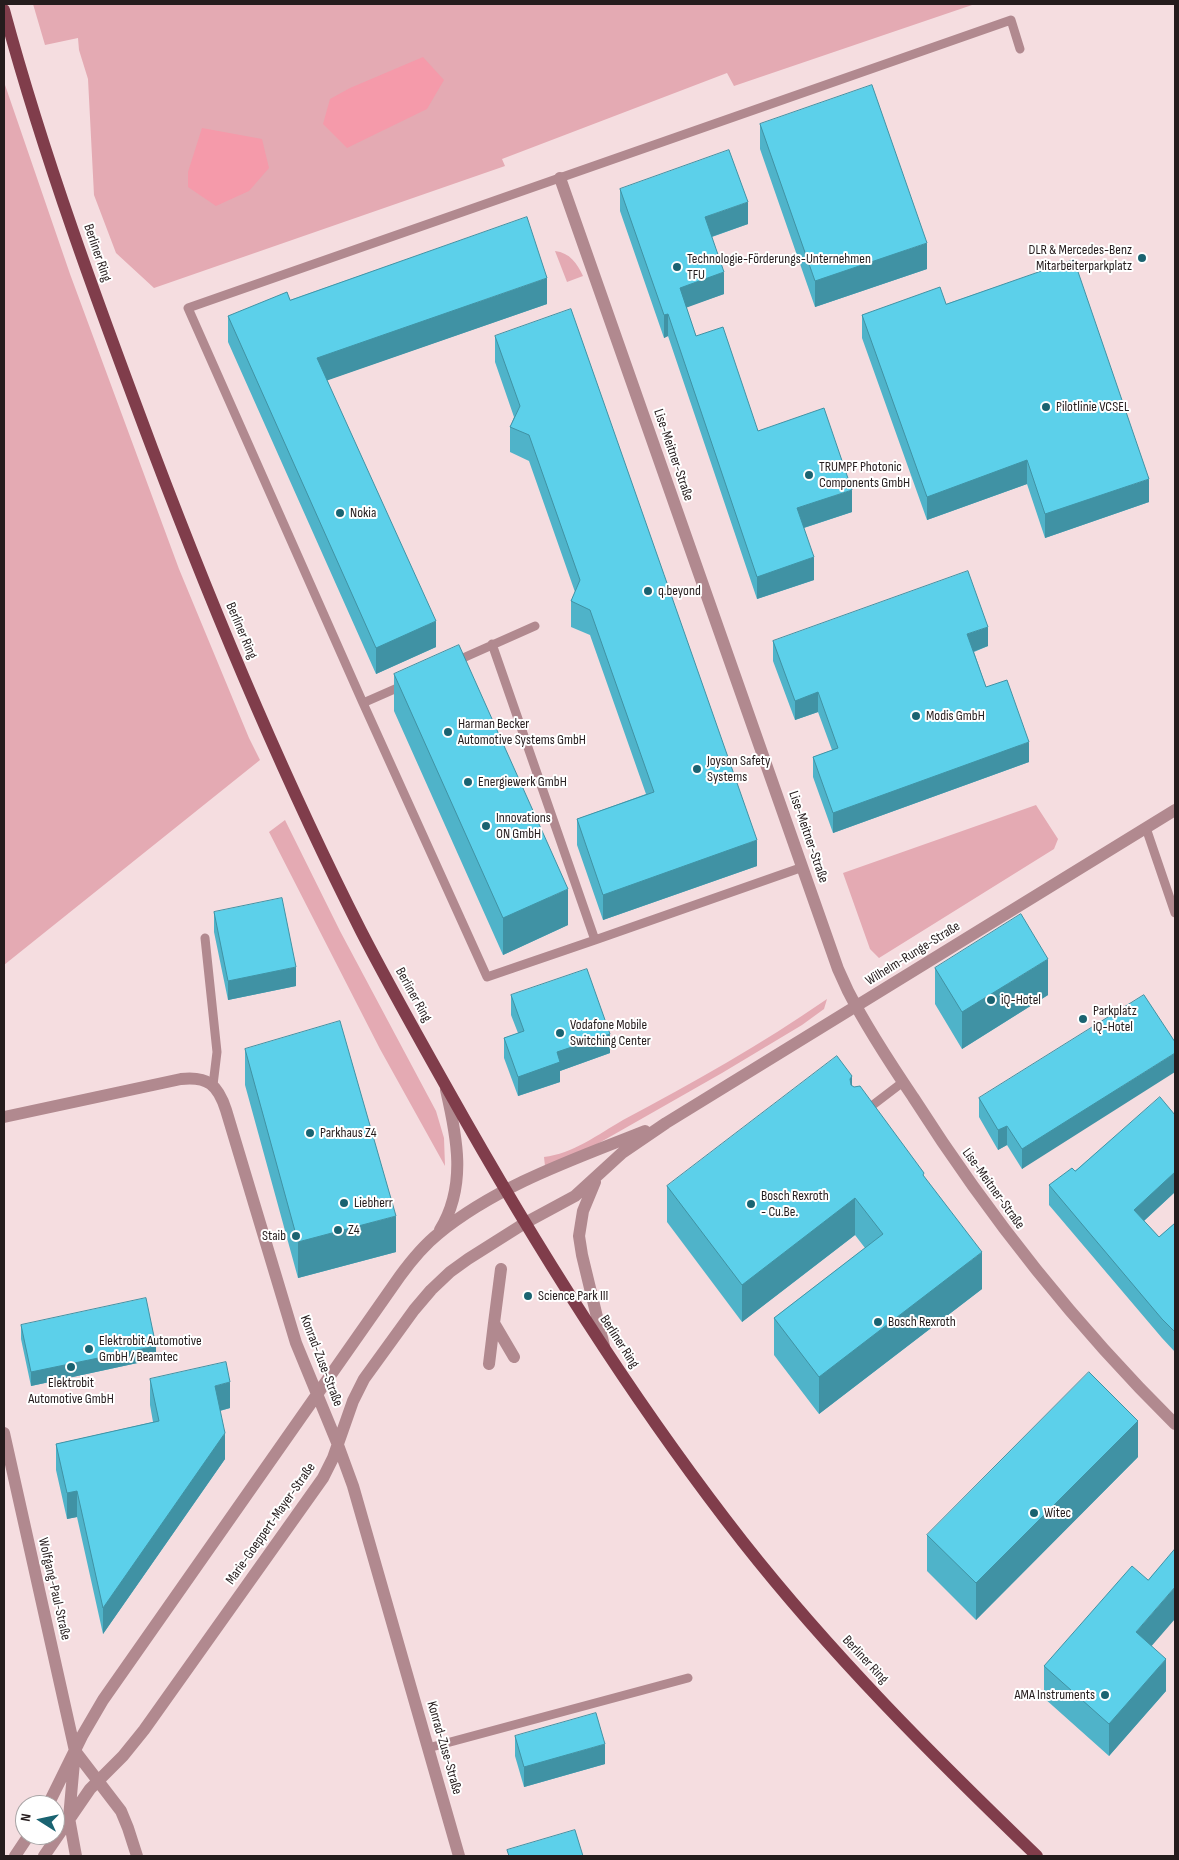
<!DOCTYPE html>
<html>
<head>
<meta charset="utf-8">
<style>
  body { margin:0 }
  #map { position:relative; width:1179px; height:1860px; overflow:hidden; background:#f5dde0; font-family:"Sofia Sans Condensed",sans-serif }
  canvas { display:block }
  .frame { position:absolute; inset:0; border:5px solid #251c1d; pointer-events:none }
  .north { position:absolute; left:15px; top:1795px; width:50px; height:50px; box-sizing:border-box; background:#fff; border:1px solid #a8a4a5; border-radius:50%; rotate:280deg; font-size:14px; font-weight:700; line-height:20px; text-align:center; color:#251c1d }
  .north::after { content:''; display:block; margin:auto; width:18px; height:22px; background:#1a6371; clip-path:polygon(50% 0,100% 100%,50% 72%,0 100%) }
</style>
</head>
<body>
<div id="map">
<canvas width="1179" height="1860"></canvas>
<div class="frame"></div>
<div class="north">N</div>
</div>
<script>
const ctx = document.querySelector('canvas').getContext('2d');
ctx.lineJoin = 'round';
function fillPath(path, color) {
  ctx.fillStyle = color;
  ctx.fill(path, 'evenodd');
}
function trace(path, color, width, dash) {
  ctx.strokeStyle = color;
  ctx.lineWidth = width;
  ctx.lineCap = dash ? 'butt' : 'round';
  ctx.setLineDash(dash || []);
  ctx.stroke(path);
}
function write(font, color, halo, rows, align = 'center') {
  ctx.font = font + ' "Sofia Sans Condensed",sans-serif';
  ctx.lineWidth = 4;
  ctx.setLineDash([]);
  ctx.textBaseline = 'middle';
  ctx.strokeStyle = halo;
  ctx.fillStyle = color;
  for (const [text, x, y, turn = 0] of rows) {
    ctx.save();
    ctx.translate(x, y);
    ctx.rotate((+turn || 0) * Math.PI / 180);
    ctx.textAlign = isNaN(turn) ? turn : align;
    if (halo) ctx.strokeText(text, 0, 0);
    ctx.fillText(text, 0, 0);
    ctx.restore();
  }
}
const green = new Path2D(`
  M33,4H975L734,86L727,73L502,159L505,166L154,288L116,253L94,195L88,79L79,50L78,38L45,45Z
  M4,82L70,274L179,569L249,738L260,760L4,965Z
  M555,251C570,253 577,263 583,276L567,282Z
  M1036,805L1058,839L1054,849L879,958L870,949L843,873Z
  M285,820L340,931L436,1111L444,1138L445,1166L380,1049L269,832Z
  M827,999L824,1009L802,1025L722,1073L585,1151L545,1166L544,1157C572,1154 599,1134 623,1120C693,1083 762,1044 827,999Z`);
const water = new Path2D(`
  M423,57L444,80L427,109L347,148L323,124L330,99L350,88Z
  M202,128L262,139L269,168L249,191L216,206L188,187V172Z`);
const lane = new Path2D(`
  M492,644L595,940L803,867
  M454,662L535,626
  M404,685L363,703L188,308L1011,20L1020,49
  M363,703L487,977L595,940
  M1146,828L1175,913
  M205,938L217,1052L213,1085
  M865,1111L903,1082
  M428,1748L688,1678`);
const street = new Path2D(`
  M560,178L838,969L848,991C867,1028 890,1063 913,1097C990,1218 1074,1324 1175,1424
  M4,1117L181,1079C208,1076 218,1085 226,1110L296,1343L338,1445L353,1486L459,1856
  M595,1182L583,1211L579,1236L582,1255L604,1346
  M440,1230C467,1186 457,1137 446,1090
  M501,1269L494,1323L514,1357
  M489,1364L494,1323
  M4,1433L75,1751L69,1818L76,1856
  M75,1751L121,1811L128,1828L137,1856
  M48,1805L82,1736L103,1700L400,1276C411,1261 423,1246 438,1234C498,1185 575,1159 645,1131
  M15,1856L29,1835
  M44,1856L90,1789L123,1756L144,1730L323,1478L333,1458L353,1401L364,1379L414,1310L431,1290L450,1272L468,1259L525,1223L575,1196L622,1153L666,1123L1175,810`);
const primary = new Path2D(`
  M4,10C44,158 98,304 152,448C214,612 282,775 361,931C394,995 430,1058 465,1120C548,1266 639,1409 743,1542C832,1655 933,1756 1037,1856`);
const wall = new Path2D(`
  M760,124L927,269L815,307L760,149Z
  M620,189L748,224L712,237L724,294L686,307L696,336L758,431L852,512L804,528L814,580L757,599L668,336L664,338L620,211Z
  M290,300L547,304L327,380L436,647L376,674L228,342V316Z
  M946,304L1149,502L1045,538L1027,484L927,520L862,338V315Z
  M495,336L757,866L603,920L577,845V819L646,794L590,635L571,627V601L575,592L529,461L510,452V427L514,417L495,362Z
  M773,641L988,646L974,652L986,687L1029,762L833,833L813,777V757L832,750L818,712L795,720L773,661Z
  M394,674L568,925L503,955L394,711Z
  M214,912L296,986L228,1000L214,932Z
  M935,968L1048,995L962,1049L935,1004Z
  M511,995L610,1053L560,1071V1082L518,1096L504,1058V1038L518,1033L511,1015Z
  M1175,1042L1022,1169L1007,1145L998,1150L979,1117V1098Z
  M245,1049L396,1252L298,1278L245,1085Z
  M852,1086L924,1177L982,1289L819,1414L774,1355V1318L865,1248L855,1235L742,1322L667,1222V1186Z
  M1175,1115V1192L1144,1221L1159,1237L1175,1223V1352L1162,1338L1049,1205V1185Z
  M21,1325L156,1359L31,1386L21,1339Z
  M150,1379L230,1408L220,1411L225,1459L103,1634L77,1517L67,1519L56,1470V1444L153,1422L150,1405Z
  M1138,1457L976,1620L927,1571V1535Z
  M1152,1646L1166,1691L1109,1756L1044,1698V1666Z
  M515,1736L605,1764L524,1787L515,1756Z`);
const shadedWall = new Path2D(`
  M748,202V224L705,239V217Z
  M927,243V269L815,307V281Z
  M724,272V294L680,310V288Z
  M547,278V304L317,384V358Z
  M668,314V336L664,338V315Z
  M1027,460V484L927,520V497Z
  M1149,479V502L1045,538V514Z
  M852,490V512L797,530V508Z
  M814,557V580L757,599V577Z
  M436,621V647L376,674V648Z
  M988,627V646L967,654V634Z
  M818,692V712L795,720V701Z
  M1029,742V762L833,833V813Z
  M757,840V866L603,920V895Z
  M568,889V925L503,955V918Z
  M1048,959V995L962,1049V1012Z
  M296,967V986L228,1000V981Z
  M610,1034V1053L560,1071V1082L518,1096V1077L557,1052Z
  M1175,1053V1072L1022,1169V1149Z
  M852,1076V1113L850,1079Z
  M1007,1126V1145L998,1150V1130Z
  M1175,1172V1192L1134,1230V1210Z
  M855,1198V1235L742,1322V1285Z
  M396,1216V1252L298,1278V1242Z
  M982,1252V1289L819,1414V1377Z
  M156,1346V1359L31,1386V1372Z
  M230,1382V1408L215,1412V1386Z
  M1138,1421V1457L976,1620V1583Z
  M225,1433V1459L103,1634V1608Z
  M77,1491V1517L67,1519V1493Z
  M1175,1587V1619L1136,1664V1632Z
  M1166,1659V1691L1109,1756V1724Z
  M605,1744V1764L524,1787V1767Z`);
const building = new Path2D(`
  M872,85L927,243L815,281L760,124Z
  M729,150L748,202L705,217L724,272L680,288L696,336L723,327L758,431L824,408L852,490L797,508L814,557L757,577L668,314L664,315L620,189Z
  M527,217L547,278L317,358L436,621L376,648L228,316L287,292L290,300Z
  M1074,260L1149,479L1045,514L1027,460L927,497L862,315L940,287L946,304Z
  M571,309L757,840L603,895L577,819L654,792L590,610L571,601L580,580L529,435L510,427L520,406L495,336Z
  M968,571L988,627L967,634L986,687L1007,680L1029,742L833,813L813,757L838,748L818,692L795,701L773,641Z
  M459,645L568,889L503,918L394,674Z
  M282,898L296,967L228,981L214,912Z
  M1021,914L1048,959L962,1012L935,968Z
  M587,969L610,1034L557,1052L560,1062L518,1077L504,1038L524,1031L511,995Z
  M1144,995L1175,1042V1053L1022,1149L1007,1126L998,1130L979,1098Z
  M340,1021L396,1216L298,1242L245,1049Z
  M837,1056L852,1076L850,1079L851,1085L854,1087L860,1086L924,1173L923,1175L982,1252L819,1377L774,1318L883,1234L855,1198L742,1285L667,1186Z
  M1160,1097L1175,1115V1172L1134,1210L1159,1237L1175,1223V1332L1162,1319L1049,1185L1072,1168L1075,1171Z
  M146,1298L156,1346L31,1372L21,1325Z
  M226,1362L230,1382L215,1386L225,1433L103,1608L77,1491L67,1493L56,1444L159,1421L150,1379Z
  M1089,1372L1138,1421L976,1583L927,1535Z
  M1175,1549V1587L1136,1632L1166,1659L1109,1724L1044,1666L1132,1566L1148,1580Z
  M596,1713L605,1744L524,1767L515,1736Z
  M575,1830L583,1856H509L507,1850Z`);
const markers = [
  [1142,258,5,"#1a6371"],
  [677,267,5,"#1a6371"],
  [1046,407,5,"#1a6371"],
  [809,475,5,"#1a6371"],
  [340,513,5,"#1a6371"],
  [648,591,5,"#1a6371"],
  [916,716,5,"#1a6371"],
  [448,732,5,"#1a6371"],
  [697,769,5,"#1a6371"],
  [468,782,5,"#1a6371"],
  [486,826,5,"#1a6371"],
  [991,1000,5,"#1a6371"],
  [1083,1019,5,"#1a6371"],
  [560,1033,5,"#1a6371"],
  [310,1133,5,"#1a6371"],
  [344,1203,5,"#1a6371"],
  [751,1204,5,"#1a6371"],
  [338,1230,5,"#1a6371"],
  [296,1236,5,"#1a6371"],
  [528,1296,5,"#1a6371"],
  [878,1322,5,"#1a6371"],
  [89,1349,5,"#1a6371"],
  [71,1367,5,"#1a6371"],
  [1034,1513,5,"#1a6371"],
  [1105,1695,5,"#1a6371"]
];
const poiNames = [
  ["DLR & Mercedes-Benz",1132,250,"right"],
  ["Mitarbeiterparkplatz",1132,266,"right"],
  ["Technologie-Förderungs-Unternehmen",687,259],
  ["TFU",687,275],
  ["Pilotlinie VCSEL",1056,407],
  ["TRUMPF Photonic",819,467],
  ["Components GmbH",819,483],
  ["Nokia",350,513],
  ["q.beyond",658,591],
  ["Modis GmbH",926,716],
  ["Harman Becker",458,724],
  ["Automotive Systems GmbH",458,740],
  ["Joyson Safety",707,761],
  ["Systems",707,777],
  ["Energiewerk GmbH",478,782],
  ["Innovations",496,818],
  ["ON GmbH",496,834],
  ["iQ-Hotel",1001,1000],
  ["Parkplatz",1093,1011],
  ["iQ-Hotel",1093,1027],
  ["Vodafone Mobile",570,1025],
  ["Switching Center",570,1041],
  ["Parkhaus Z4",320,1133],
  ["Bosch Rexroth",761,1196],
  ["- Cu.Be.",761,1212],
  ["Liebherr",354,1203],
  ["Z4",348,1230],
  ["Staib",286,1236,"right"],
  ["Science Park III",538,1296],
  ["Bosch Rexroth",888,1322],
  ["Elektrobit Automotive",99,1341],
  ["GmbH / Beamtec",99,1357],
  ["Elektrobit",71,1383,"center"],
  ["Automotive GmbH",71,1399,"center"],
  ["Witec",1044,1513],
  ["AMA Instruments",1095,1695,"right"]
];
const streetNames = [
  ["Berliner Ring",97,253,71],
  ["Lise-Meitner-Straße",673,455,71],
  ["Berliner Ring",241,631,67],
  ["Lise-Meitner-Straße",808,837,71],
  ["Wilhelm-Runge-Straße",913,954,-32],
  ["Berliner Ring",413,995,61],
  ["Lise-Meitner-Straße",993,1189,54],
  ["Berliner Ring",619,1342,57],
  ["Konrad-Zuse-Straße",321,1361,69],
  ["Marie-Goeppert-Mayer-Straße",271,1524,-55],
  ["Wolfgang-Paul-Straße",54,1589,77],
  ["Berliner Ring",865,1660,47],
  ["Konrad-Zuse-Straße",444,1748,74]
];
fillPath(green, '#e4aab3');
fillPath(water, '#f59aaa');
trace(lane, '#b1898f', 9);
trace(street, '#b1898f', 12);
trace(primary, '#803d4b', 12);
fillPath(wall, '#4fb3c9');
fillPath(shadedWall, '#4092a4');
fillPath(building, '#5cd0ea');
trace(building, '#4092a4', 1);
for (const [x, y, r, color] of markers) {
  const dot = new Path2D();
  dot.arc(x, y, r, 0, 2 * Math.PI);
  ctx.fillStyle = color;
  ctx.fill(dot);
  trace(dot, '#fff', 2);
}
write('14px', '#251c1d', '#fff', poiNames, 'left');
write('14px', '#251c1d', '#fff', streetNames);
</script>
</body>
</html>
